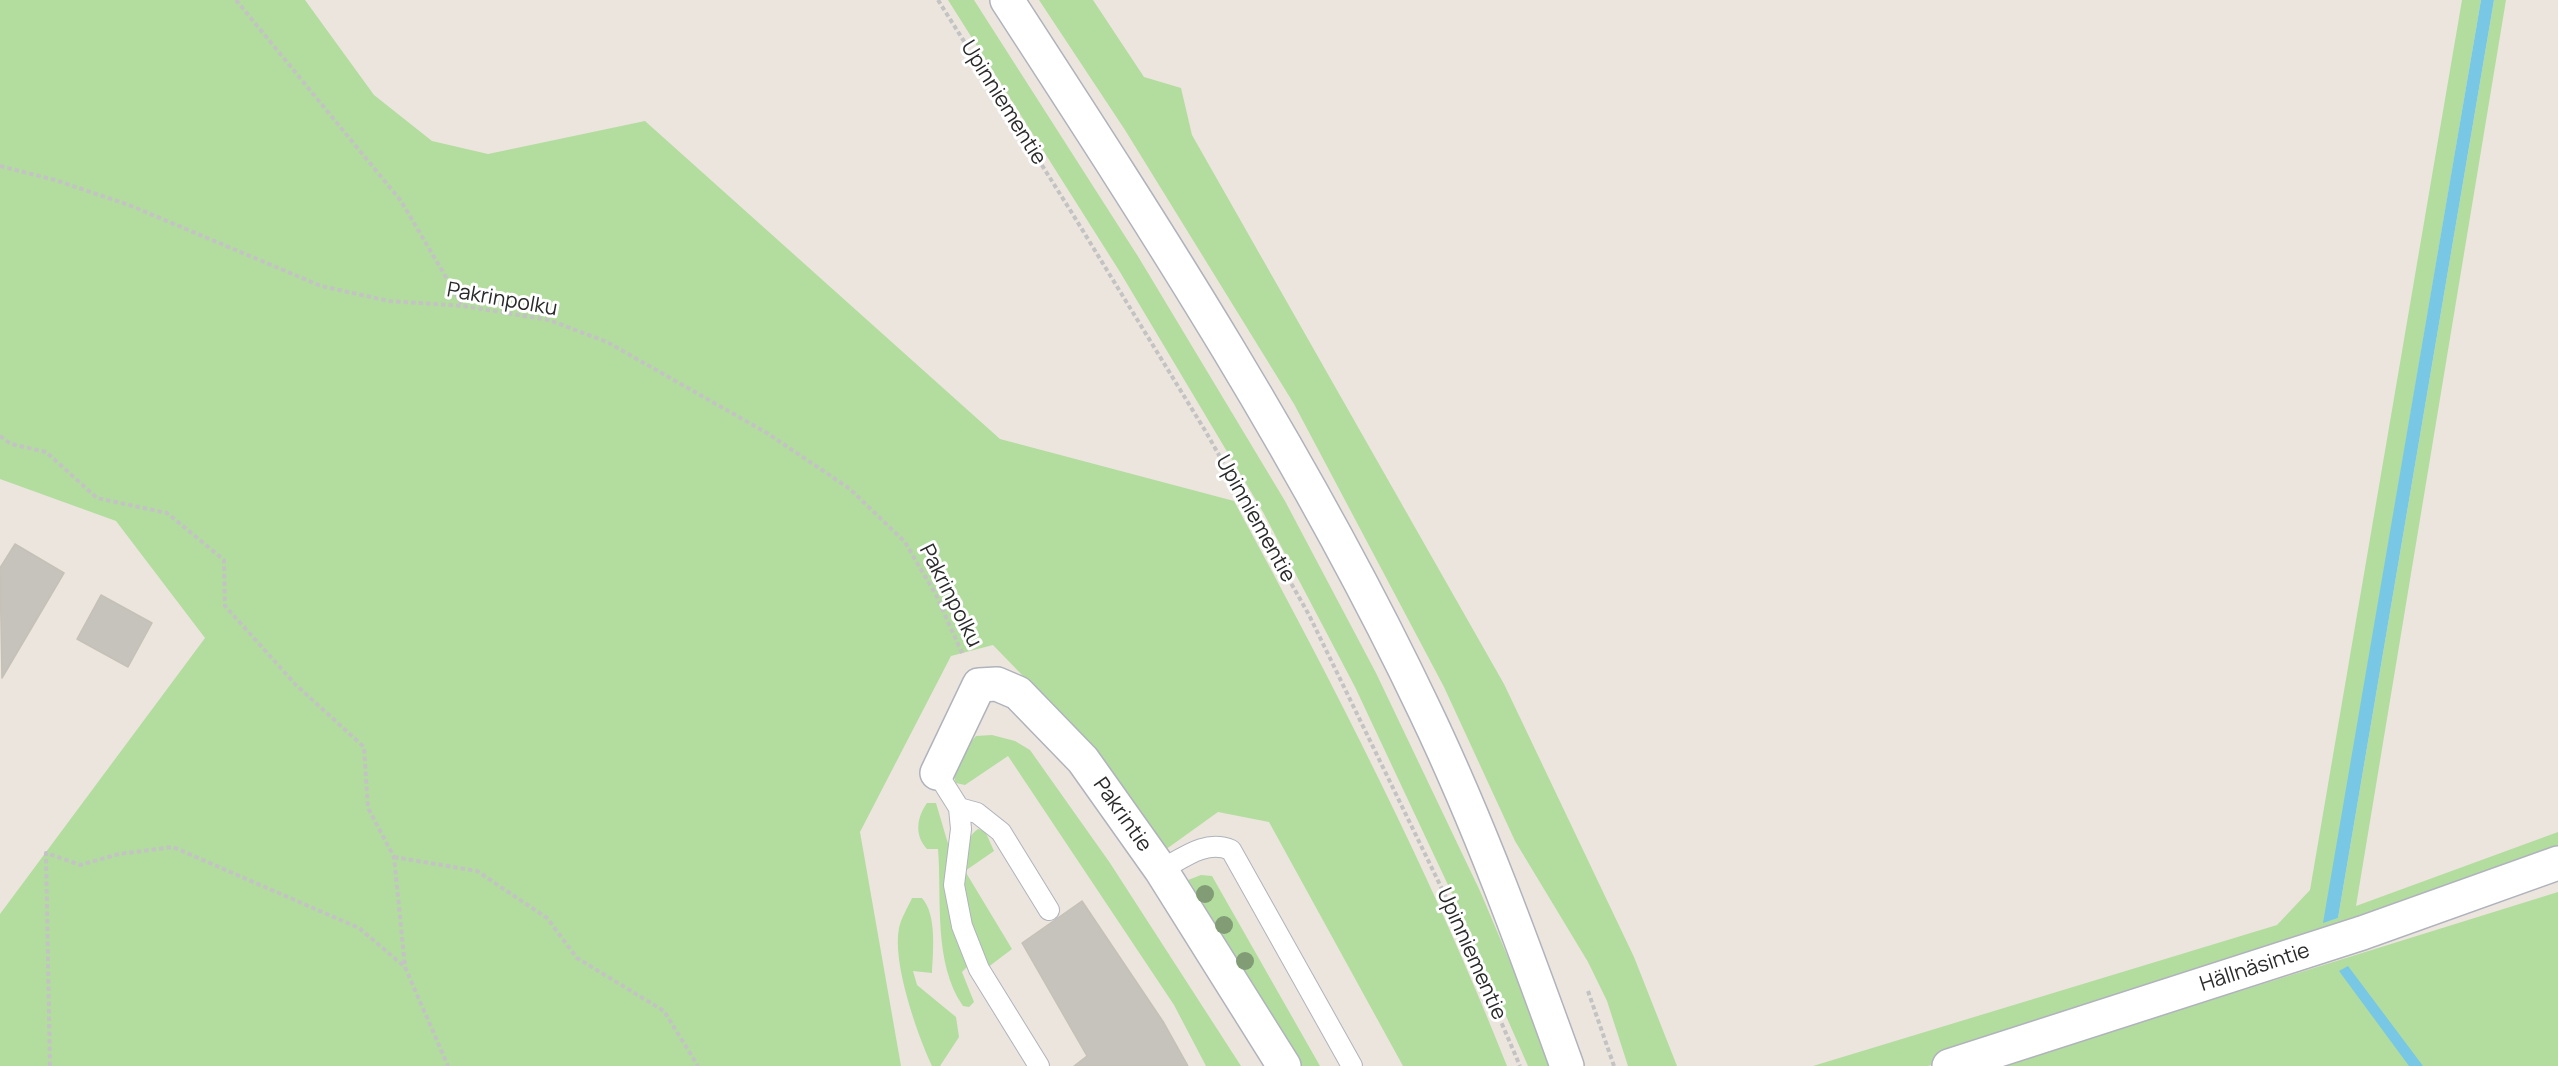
<!DOCTYPE html>
<html>
<head>
<meta charset="utf-8">
<style>
  body { margin:0 }
  canvas { display:block; background:#ebe5dd }
</style>
</head>
<body>
<canvas width="2558" height="1066"></canvas>
<script>
const ctx = document.querySelector('canvas').getContext('2d');
ctx.lineJoin = 'round';
function fillPath(path, color) {
  ctx.fillStyle = color;
  ctx.fill(path, 'evenodd');
}
function trace(path, color, width, dash) {
  ctx.strokeStyle = color;
  ctx.lineWidth = width;
  ctx.lineCap = dash ? 'butt' : 'round';
  ctx.setLineDash(dash || []);
  ctx.stroke(path);
}
function write(font, color, halo, rows, align = 'center') {
  ctx.font = font + ' Manrope,sans-serif';
  ctx.lineWidth = 6;
  ctx.setLineDash([]);
  ctx.textBaseline = 'middle';
  ctx.strokeStyle = halo;
  ctx.fillStyle = color;
  for (const [text, x, y, turn = 0] of rows) {
    ctx.save();
    ctx.translate(x, y);
    ctx.rotate((+turn || 0) * Math.PI / 180);
    ctx.textAlign = isNaN(turn) ? turn : align;
    if (halo) ctx.strokeText(text, 0, 0);
    ctx.fillText(text, 0, 0);
    ctx.restore();
  }
}
const green = new Path2D(`
  M0,0H305L374,95L432,141L488,154L645,121L1000,439L1234,501C1334,685 1430,871 1507,1066H1403L1269,822L1218,812L1165,850L1023,676L993,645L951,656L860,832L901,1066H0V914L205,638L116,521L0,479Z
  M948,0H974L1139,258L1285,501L1376,673L1480,891L1554,1066H1528L1456,902L1355,687L1263,512L1120,272Z
  M1039,0H1093L1144,77L1181,88L1192,135L1504,684L1634,957L1677,1066H1628L1607,1001L1588,962L1515,841L1444,687L1294,404L1125,130Z
  M2462,0H2481L2324,922L2338,918L2494,0H2506L2356,906L2558,832V853L1928,1066H1813L2277,925L2310,890Z
  M992,735L1015,741L1030,750L1110,863L1241,1066H1206L1174,1005L1008,756L965,785L956,783C949,767 966,748 976,736Z
  M927,803H936L949,847L945,871L950,904L970,964L962,972L974,1002L969,1007L963,1006C933,963 942,899 938,849H927C914,835 917,817 927,803Z
  M978,829L985,831L994,851L965,871L1012,949L987,968C976,936 943,854 978,829Z
  M1201,875L1212,876L1320,1066H1295L1185,891L1188,880Z
  M2558,892V1066H1999L2031,1056Z
  M912,898H922C937,915 933,951 932,973L913,971L917,985L956,1017L959,1037L940,1066H932C917,1034 892,962 899,928C901,918 908,907 912,898Z`);
const water = new Path2D(`
  M2481,0H2494L2338,918L2323,923Z
  M2348,966L2423,1066H2409L2339,971Z`);
const building = new Path2D(`
  M15,544L64,573L2,678L0,568Z
  M101,595L152,623L128,667L77,639Z
  M1082,901L1164,1023L1188,1066H1074L1087,1056L1022,943Z`);
const path = new Path2D(`
  M236,0L401,201L463,306
  M938,0L1072,213L1206,432L1309,615L1460,926L1520,1066
  M0,166L55,180L129,205L321,286L389,301L463,306L549,320L607,342L767,433L850,489L905,542L936,595L963,655
  M0,436L11,444L46,452L97,498L167,513L224,560L225,606L296,685L364,747L368,808L394,857L405,967L448,1066
  M394,857L477,871L547,918L577,958L664,1011L698,1066
  M1588,991L1614,1066
  M50,1066L46,853L80,865L119,854L173,847L359,928L405,967`);
const service = new Path2D(`
  M937,773L959,808L961,829L954,885L962,926L979,969L1039,1066
  M959,808L977,813L1001,832L1049,910
  M1161,870C1183,858 1206,839 1231,850L1352,1066`);
const minor = new Path2D(`
  M937,773L979,685L997,684L1018,693L1083,760L1161,870L1284,1066
  M1949,1066L2362,933L2558,863`);
const secondary = new Path2D(`
  M1007,0C1157,231 1307,462 1425,711C1480,826 1524,947 1567,1066`);
const trees = [
  [1205,894],
  [1224,925],
  [1245,961]
];
const streetNames = [
  ["Upinniementie",1003,103,58],
  ["Pakrinpolku",502,300,10],
  ["Upinniementie",1255,519,61],
  ["Pakrinpolku",950,596,63],
  ["Pakrintie",1122,815,55],
  ["Upinniementie",1471,954,66],
  ["Hällnäsintie",2255,968,-18]
];
fillPath(green, '#b3dd9e');
fillPath(water, '#78c7e5');
fillPath(building, '#c6c2bc');
trace(building, '#c6c1b7', 1.5);
trace(service, '#b0b3bc', 22);
trace(minor, '#b0b3bc', 36);
trace(secondary, '#b0b3bc', 36);
trace(path, '#c3c3c3', 4, [4.5, 3]);
trace(service, '#fff', 20);
trace(minor, '#fff', 33);
trace(secondary, '#fff', 33);
ctx.fillStyle = '#829c75';
for (const [x, y] of trees) {
  ctx.beginPath();
  ctx.arc(x, y, 9, 0, 2 * Math.PI);
  ctx.fill();
}
write('21px', '#2a2a2a', '#fff', streetNames);
</script>
</body>
</html>
